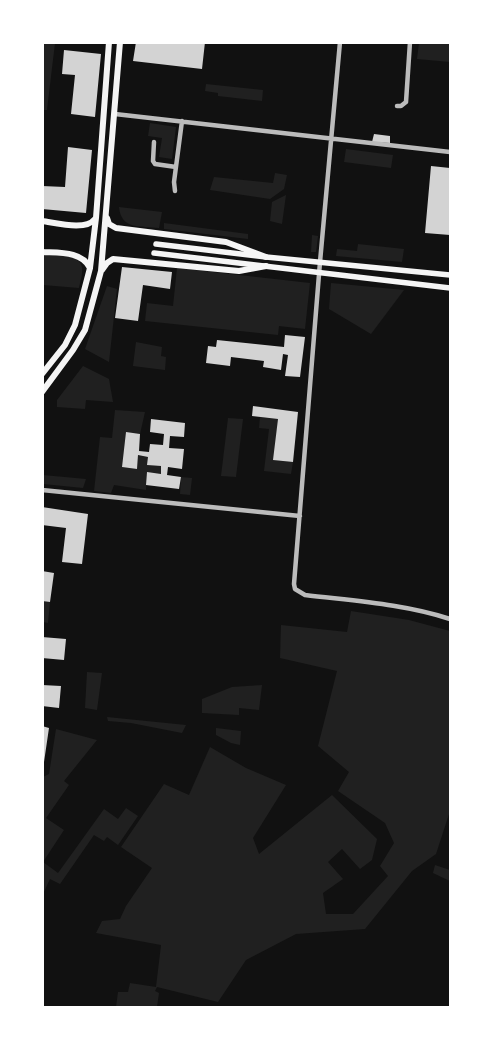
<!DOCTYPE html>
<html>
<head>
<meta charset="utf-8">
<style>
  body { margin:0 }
  #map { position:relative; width:493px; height:1050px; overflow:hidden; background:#111; font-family:"Space Grotesk",sans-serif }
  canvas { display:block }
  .frame { position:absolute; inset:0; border:44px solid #fff; pointer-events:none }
</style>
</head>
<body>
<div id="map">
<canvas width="493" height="1050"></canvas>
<div class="frame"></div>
</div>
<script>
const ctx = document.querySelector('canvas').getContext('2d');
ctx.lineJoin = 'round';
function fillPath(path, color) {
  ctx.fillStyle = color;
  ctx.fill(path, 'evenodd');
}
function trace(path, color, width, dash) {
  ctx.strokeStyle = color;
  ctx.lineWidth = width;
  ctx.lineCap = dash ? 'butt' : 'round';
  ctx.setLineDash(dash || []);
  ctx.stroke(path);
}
const green = new Path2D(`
  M42,43H55L47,110H43Z
  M419,43H450V62L417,59Z
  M206,84L263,90L262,101L218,96V93L205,91Z
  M150,123L176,127L172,159L159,157L162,138L148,136Z
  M346,149L393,155L391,168L344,162Z
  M275,173L287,175L284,189L270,199L210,190L214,177L273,183Z
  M286,195L282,224L270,221L272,202Z
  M119,207L162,212L159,228C141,226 121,230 119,207Z
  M164,223L248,234V239L164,229Z
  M312,235L318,236L316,252H311Z
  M358,244L404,249L402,262L336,256L337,249L357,251Z
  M42,255C53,256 81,253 82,268C83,274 80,282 79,288L43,285Z
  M177,268L310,283L305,329L279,326L278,335L145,321L147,303L173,306Z
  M331,283L404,290L371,334L329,309Z
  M107,286L117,289L109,362L85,349Z
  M136,342L162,347L161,356L166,357L165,370L133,366Z
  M83,366L109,379L113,402L86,400L85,409L57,407V400Z
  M115,410L145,412L140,434L126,433L122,467L137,469L138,455L148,457V465L161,466V474L147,473L146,490L114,485L111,493L94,491L100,437L112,438Z
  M260,417L278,419L274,460L293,462L291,474L264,471L269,429L259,428Z
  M228,418L243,419L236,477L221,476Z
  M43,475L86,479L83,488L43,484Z
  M181,477L192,478L190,495L180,494Z
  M43,601L50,602L48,623L43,622Z
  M351,611L409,620L450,631V811L436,854L412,871L365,929L296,934L246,960L218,1002L157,987L155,991L159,993L157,1007L129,1006V1007H116L118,992H128L130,983L156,987L161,945L96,933L102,921L120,919L126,906L152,868L121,847L164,784L189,795L210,747L246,768L286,785L253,838L259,854L332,795L377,839L372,860L360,869L342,849L328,862L343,879L323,893L326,914H353L388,876L380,866L394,843L385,823L338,791L349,772L318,746L337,671L280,658L281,625L347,632Z
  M87,672L102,673L97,710L85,708Z
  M262,685L259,710L239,708V715L202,713V699L232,687Z
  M107,717L186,725L182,733L131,723L108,721Z
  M216,728L241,731L240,745L231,743L216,735Z
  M56,729L97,740L64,781L69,785L46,818L64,830L43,862V777L49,774Z
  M126,808L138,816L118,845L107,837L104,841L94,835L60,884L50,879L43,894V862L58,873L104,809L118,819Z
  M435,865L450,870V881L433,873Z`);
const building = new Path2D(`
  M136,42H205L202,69L133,61Z
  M64,50L101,54L95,117L71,114L75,75L62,74Z
  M374,134L390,136V143L372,142Z
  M68,147L92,150L86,213L42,209V186L65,187Z
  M431,166L450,168V235L425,233Z
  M122,267L172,272L170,289L143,285L138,321L115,318Z
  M285,335L305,337L300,377L285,376L288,355L283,354L281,370L263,367L264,361L231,357L230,366L206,363L208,346L216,347L217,340L284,347Z
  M253,406L298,412L293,462L273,460L278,419L252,416Z
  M151,419L185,423L184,437L170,436L169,448L184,449L182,469L168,467L167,475L181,477L179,489L146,485L147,472L161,474V466L147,465L148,457L138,455L137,469L122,467L126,432L140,434L139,451L149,452L150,444L163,445L164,434L150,432Z
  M42,507L88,514L82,564L62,562L66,528L42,525Z
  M42,571L54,573L50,602L42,601Z
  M42,637L66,639L64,660L42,658Z
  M42,685L61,686L59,708L42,706Z
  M42,726L49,728L44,762H42Z`);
const minor = new Path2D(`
  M340,42L320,262L294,584L295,589L305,595C354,601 404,604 450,619
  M397,106H401L406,102L410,42
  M115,114L450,152
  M154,142L153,161L155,164L176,167
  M175,191L174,182L182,121
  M42,490L300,516`);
const secondary = new Path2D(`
  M156,244L266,257L450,275
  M154,253L450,288`);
const primary = new Path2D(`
  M107,218L109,224L116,228L226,242L266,257
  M42,221C57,223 86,231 95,219
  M42,252C59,253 82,251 90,268
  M102,270L107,263L113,259L239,271L266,266
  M42,374L65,345L75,325L90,268L96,218L109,42
  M42,392L73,350L85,330L101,271L120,42`);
fillPath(green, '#202020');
fillPath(building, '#d3d3d3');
trace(minor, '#bcbcbc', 4.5);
trace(secondary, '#f5f5f5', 5.5);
trace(primary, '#f5f5f5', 6);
</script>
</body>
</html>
